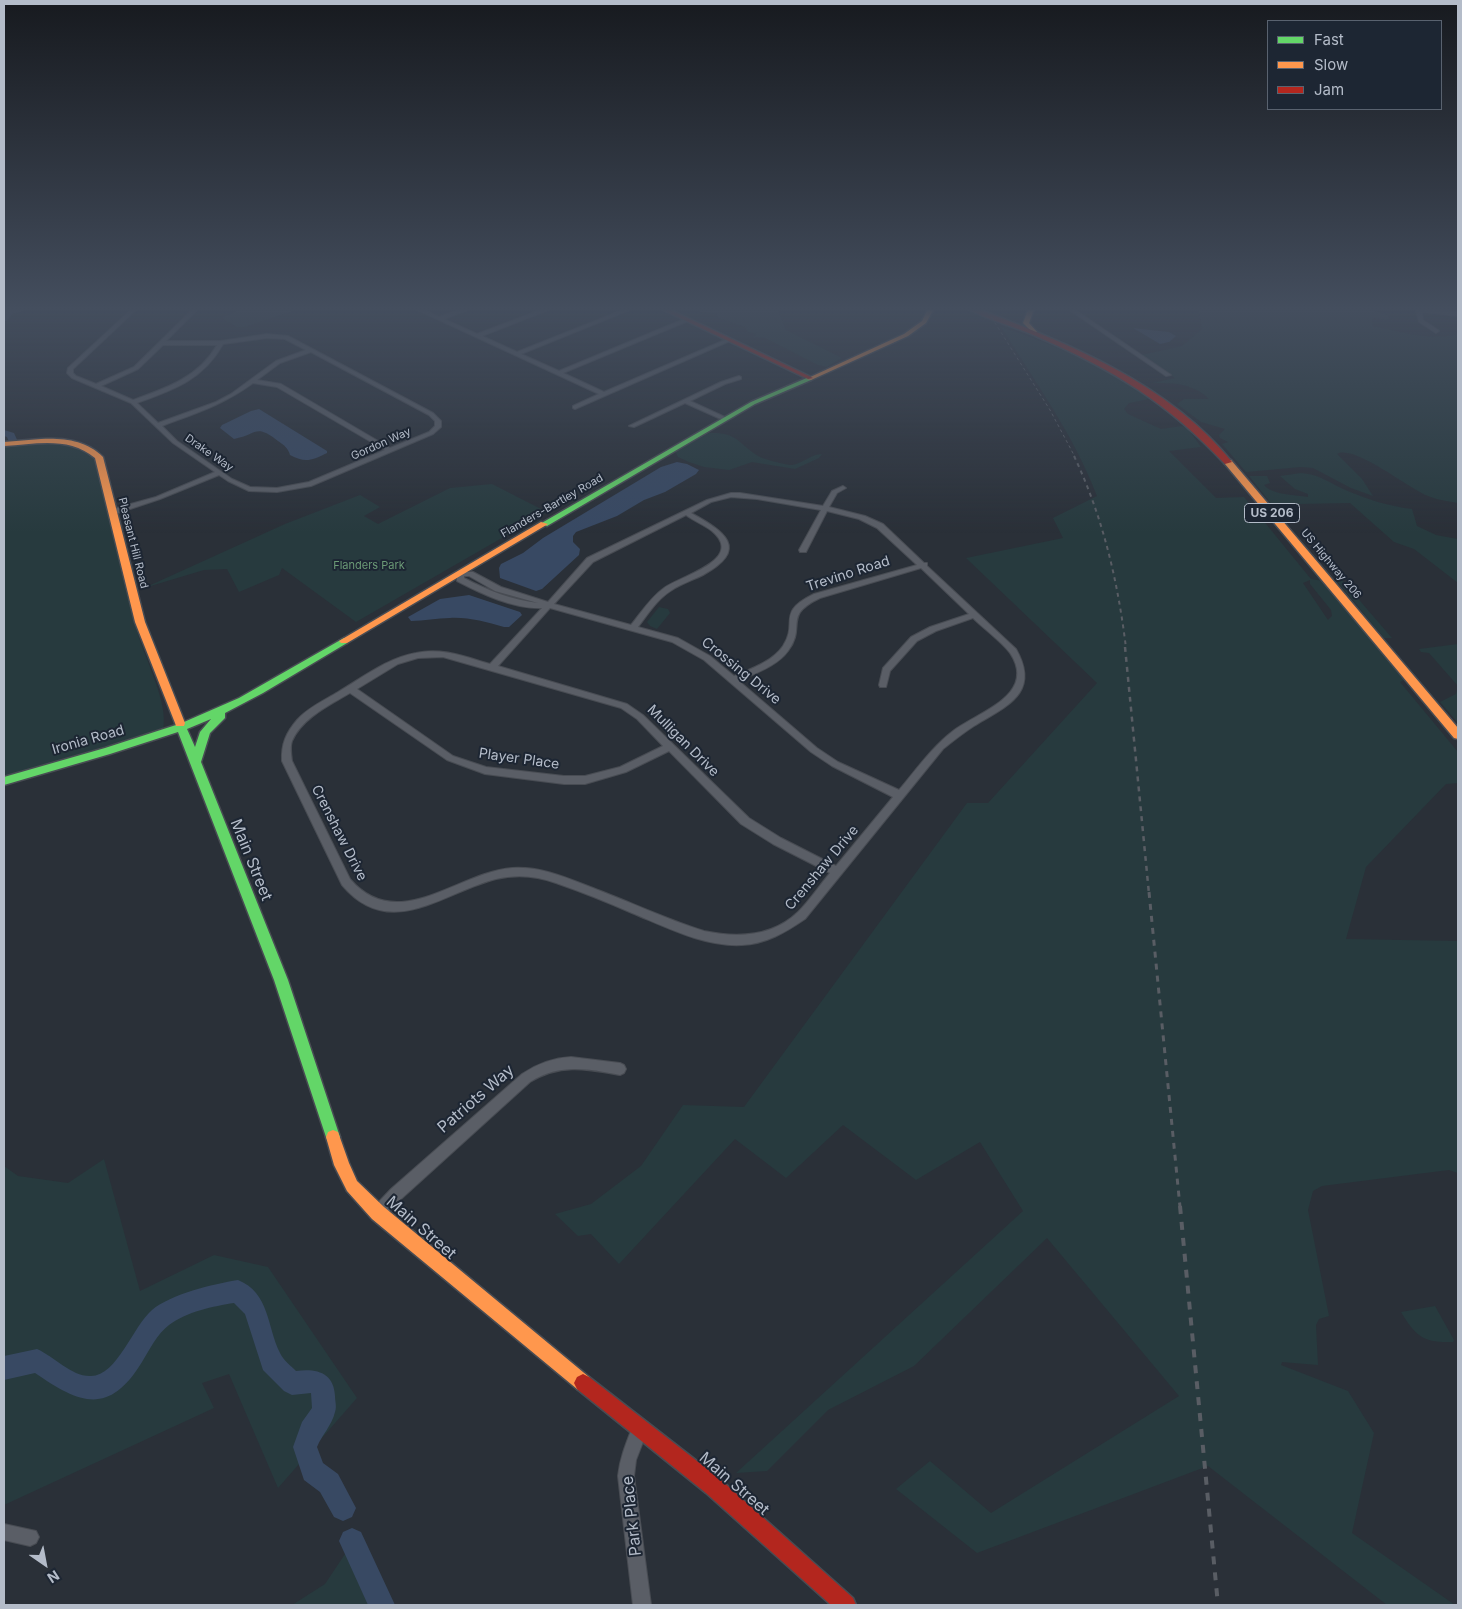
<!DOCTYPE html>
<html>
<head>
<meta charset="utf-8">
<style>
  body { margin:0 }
  #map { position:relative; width:1462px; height:1609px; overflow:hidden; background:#2a3038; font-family:Inter,sans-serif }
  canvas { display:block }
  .frame { position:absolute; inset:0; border:5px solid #b4bcc9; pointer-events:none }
  .legend { position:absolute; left:1267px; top:20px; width:175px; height:90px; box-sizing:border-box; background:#1d2633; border:1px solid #59626f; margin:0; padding:6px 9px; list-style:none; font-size:15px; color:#b4bcc9 }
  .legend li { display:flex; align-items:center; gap:10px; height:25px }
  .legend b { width:25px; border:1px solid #59626f }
  .north { position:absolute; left:20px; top:1539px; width:50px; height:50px; -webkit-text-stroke:4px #1d2633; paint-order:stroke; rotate:147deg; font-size:14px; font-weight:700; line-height:20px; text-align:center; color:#b4bcc9 }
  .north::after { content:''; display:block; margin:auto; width:18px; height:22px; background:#b4bcc9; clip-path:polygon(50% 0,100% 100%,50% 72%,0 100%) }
</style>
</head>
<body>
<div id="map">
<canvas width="1462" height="1609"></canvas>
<div class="frame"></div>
<ul class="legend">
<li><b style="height:6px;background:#63d668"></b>Fast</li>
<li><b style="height:6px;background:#ff974d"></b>Slow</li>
<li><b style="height:6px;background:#b3261e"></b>Jam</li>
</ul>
<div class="north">N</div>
</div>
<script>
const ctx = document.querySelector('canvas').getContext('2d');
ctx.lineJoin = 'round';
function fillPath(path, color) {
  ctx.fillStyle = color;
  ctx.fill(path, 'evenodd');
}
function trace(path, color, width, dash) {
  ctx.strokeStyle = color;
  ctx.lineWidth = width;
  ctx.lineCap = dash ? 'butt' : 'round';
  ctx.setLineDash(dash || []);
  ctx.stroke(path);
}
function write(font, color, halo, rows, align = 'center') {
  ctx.font = font + ' Inter,sans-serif';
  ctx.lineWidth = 4;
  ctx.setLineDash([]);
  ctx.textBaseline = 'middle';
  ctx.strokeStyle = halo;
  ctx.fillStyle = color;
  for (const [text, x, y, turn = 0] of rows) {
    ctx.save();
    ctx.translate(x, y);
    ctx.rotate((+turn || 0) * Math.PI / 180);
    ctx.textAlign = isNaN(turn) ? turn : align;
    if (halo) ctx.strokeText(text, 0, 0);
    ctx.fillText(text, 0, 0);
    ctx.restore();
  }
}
const green = new Path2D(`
  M246,307H305L245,327H237L221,318Z
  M699,307L777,308L786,330L842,358L827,367L818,365L765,338L754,337L756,334L748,332L745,327L718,318L716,313L700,312Z
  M1198,307H1370L1371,310L1388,315L1390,320L1372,318L1373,326C1400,332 1432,341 1458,334V503C1448,501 1437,500 1428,496C1409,489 1354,444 1337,454L1362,479L1373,496L1351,488L1313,468L1301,467L1246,472L1222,444L1228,442L1220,438L1219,435L1225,429L1201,422L1177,404L1184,399H1209C1193,383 1173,383 1152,383L1175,378L1141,355L1182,346L1202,329Z
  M1001,327C1053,344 1105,365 1149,399L1129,403L1124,409L1128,414L1161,429L1182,426L1188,429L1201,447L1169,451L1216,498L1244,497L1311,579L1323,581L1404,680L1400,682L1458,752V783L1446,784L1366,867L1346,939L1458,941V1173L1449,1170L1322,1186L1313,1191L1308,1210L1329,1316L1319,1319L1316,1325L1318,1365L1282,1362L1281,1365L1348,1391L1374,1433L1352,1533L1455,1605H1387L1208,1466L977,1553L896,1489L930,1461L991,1513L1179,1396L1047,1238L914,1366L828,1410L767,1471L736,1473L1023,1211L980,1142L916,1180L843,1125L786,1178L735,1139L619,1264L591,1234L578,1236L555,1214L591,1204L641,1166L683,1105L744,1107L967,803H988L1097,683L966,558L1063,538L1053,518L1097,496C1074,435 1035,382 1001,327ZM1310,580V584L1331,610L1332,616L1328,620L1303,583Z
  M709,433C737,432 738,443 758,456C763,459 786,465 792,465C802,464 811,454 822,454L819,458L795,469L752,462L729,470L704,467L689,462L678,457L675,451Z
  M60,443L76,446L94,454L97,462C110,519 121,576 137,631C145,659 169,704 163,729L148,736L4,778V446Z
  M1301,473C1317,474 1327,481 1341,488C1363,498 1387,506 1412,509L1417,526L1436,535L1458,539V583L1414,549L1394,542L1350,503L1298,504L1274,507L1249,476H1267L1270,483L1264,485C1272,495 1296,495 1308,497V494L1295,489L1280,476Z
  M492,484L547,512L356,622L282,568L279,575L239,592L227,569L204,570L144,588L285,524L360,495L380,507L364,516L378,524L450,488Z
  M1340,577L1347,579L1342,580L1392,638H1384L1336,580Z
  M659,607L668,609L670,613L657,629L650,626L647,622Z
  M1458,644V723L1440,702L1456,694L1458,686L1429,653L1421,652L1419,649Z
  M104,1159L140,1291L214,1255L268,1267L357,1398L278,1488L229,1374L202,1383L214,1408L4,1505V1166L18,1176L68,1183Z
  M1435,1306L1454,1340L1453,1342C1424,1343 1416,1337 1401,1312Z
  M351,1545L378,1605H292L325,1584Z`);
const water = new Path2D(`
  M1133,328L1169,332L1176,336L1169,342L1160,344Z
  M259,409L327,451V453C311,461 305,463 290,455C288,448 284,445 278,441C255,423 257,435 234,439L220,428L222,425L251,411Z
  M677,462L687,464L699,470L696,474L665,492L644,500L617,516L576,532L573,536V542L580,549L579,555L542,589L536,591L500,578L499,568L501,564L523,553L543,538L661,467Z
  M469,595L520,612L522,615L509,627H504C486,622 468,617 450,618C437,618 424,621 411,621L408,617L440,599Z`);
const river = new Path2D(`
  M21,307H38L12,314L7,321H4V314L6,310Z
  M4,430L14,433L18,442L16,444H10L7,437L4,436Z
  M238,1280C270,1293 267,1327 280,1353C283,1360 291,1366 296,1371C317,1368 334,1373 335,1396C335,1401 337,1407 335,1412C332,1425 322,1435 317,1447L323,1463L338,1474L356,1508L352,1517L343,1521L334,1517L320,1492L304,1480L293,1447L302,1422L312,1408L311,1393L292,1395L284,1391L263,1370L245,1314L234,1303C214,1306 186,1312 169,1325C157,1334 150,1349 142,1362C109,1416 80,1404 35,1373L4,1380V1356L37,1349C55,1357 72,1377 91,1376C117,1376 133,1326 152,1310C171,1294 213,1284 238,1280Z
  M352,1528L361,1532L395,1605H368L339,1541L343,1532Z`);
const street = new Path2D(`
  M134,307H139L73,369V373L76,376L96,384L134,367L195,307H200L166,341H221L267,334L288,336L433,413L441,421V427L433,434L311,486L277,492L249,491L228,481L219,475L160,499L115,514H109V510L156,497L215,472L173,443L131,403L72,378L67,373L68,368ZM267,338L285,339L306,350L276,361L231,394L216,402L158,423L137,403C173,390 203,380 223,344ZM163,345H217C199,377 167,388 133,400L101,386L138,369ZM311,352L429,415L435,421V426L429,432L390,448L281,384L257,380L280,363ZM253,383L277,387L385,450L309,482L277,488L250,487L232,479L177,441L162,426C196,413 223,405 253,383Z
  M411,307H418L439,317L467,307H475L444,319L477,334L548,307H556L482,336L517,352L630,307H637L521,354L559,371L684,319H688V321L563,373L604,392L727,339L732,340L575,409L573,408V406L599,394Z
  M1065,307H1071L1171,375L1166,376Z
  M1415,307L1458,312V316L1422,312L1423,320L1438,330L1439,331L1436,333L1419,322Z
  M739,376L741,377V379L725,384L690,401L727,418V420H723L685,403L634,427L629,426L721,382Z
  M843,486L846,488L837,493L829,507L865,516L883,524L924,563H927V566L1016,649C1041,693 1007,706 974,726C963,733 953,741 943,749L805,919C786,932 766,944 742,945C704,947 666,927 632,913C607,902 582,892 556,883C537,876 517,874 496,879C444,892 390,942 342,885L282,761C281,744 286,733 297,720C307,708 325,700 338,692C362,678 387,658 416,653C441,647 466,657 490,664L542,608C513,609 482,594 457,581V572H473L501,587L548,602L587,558L707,500L731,493H740L823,506L832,491ZM731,497L757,499L821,510L799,550L800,552H806L807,550L827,511L859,519L877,528L917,565L814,594C775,613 799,622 783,646C772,662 750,669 734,676L710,656L678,638L638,627C648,614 657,599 672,590C681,584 693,580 703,575C751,549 724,531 691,513L711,502ZM686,515C694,521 704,525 712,531C746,560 680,576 664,588C650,598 641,613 631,625L554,604L593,562ZM921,568L969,614L930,627L911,637L883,668L879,685L880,687H886L890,671L917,641L936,631L973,618C983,628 1002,642 1010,653C1038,695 978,712 953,731C932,747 916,770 899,790L838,762L817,748L739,681C756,673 777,666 788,651C807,626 782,616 820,598ZM464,576H469L495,591L538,603C512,600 487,590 464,578ZM550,608L672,642L704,660L811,752L832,766L893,797L836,866L781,838L749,818L643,715L627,704L498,666ZM443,657L621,708L637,719L663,746L620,767L585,776H564L486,767L453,756L357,689L398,664L418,658ZM350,693L447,760L485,774L564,784H585L626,772L669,751L741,824L773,844L830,873C819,886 810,900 798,912C772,937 737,938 704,931C666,919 630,902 593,888C567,878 541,866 512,868C458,872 398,935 350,879L292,761C291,754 290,747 292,741C302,718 330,705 350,693Z
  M571,1057L620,1063L624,1065L626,1069L624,1073L620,1075C587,1069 561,1063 530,1082L401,1199L383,1218L378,1220L373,1218L371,1213L373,1208L391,1189L522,1074C537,1064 552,1058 571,1057Z
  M640,1421L646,1423L648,1429L636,1460L634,1476L651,1605H633L618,1476C620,1457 627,1441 634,1423Z
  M4,1524L36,1531L39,1537L36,1543L30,1546L4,1540Z`);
const fast = new Path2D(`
  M809,377L812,379L811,380L755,404L547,526L540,524L751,402Z
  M344,638L347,639V643L263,693L225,713V718L210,733L201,762L288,980L340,1137L338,1142L333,1144L328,1142L326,1137L274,980L178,732L110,754L4,785V777L105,748L176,725V720L180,719L184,722L239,698ZM211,719L200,732L195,747L187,729Z`);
const slow = new Path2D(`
  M929,307H935L926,323L908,336L811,380L806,379L904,334L922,321Z
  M1029,307H1035L1029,323L1037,332L1034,334L1023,323Z
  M41,439C63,438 86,440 103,457L145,622L185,723L184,726H176L175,723L135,622L95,458C69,436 36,444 4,446V442Z
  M1225,460H1231L1458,728V739L1454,738L1225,464Z
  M541,522L548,524L347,643H341L339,641Z
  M333,1130L338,1132L349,1163L357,1181L384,1207L589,1377L592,1383L589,1389L583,1392L577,1389L372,1219L347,1191L334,1165L326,1137L328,1132Z`);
const jam = new Path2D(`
  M657,307H665L813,378L808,379Z
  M964,307H973C1067,343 1167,382 1232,462L1225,464C1168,403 1114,370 1038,337C1016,327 985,319 964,307Z
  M583,1374L589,1377L720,1479L853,1598L856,1605H831L706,1493L577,1389L574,1383L577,1377Z`);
const railFar4 = new Path2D(`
  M985,307L1050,410L1075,457`);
const railFar3 = new Path2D(`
  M1074,456C1103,517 1118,582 1126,648`);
const railFar2 = new Path2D(`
  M1125,647L1149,894`);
const railFar1 = new Path2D(`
  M1149,892L1180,1207`);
const rail = new Path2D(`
  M1180,1206L1218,1605`);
const farStreetnames = [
  ["Gordon Way",381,444,-24],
  ["Drake Way",209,453,35],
  ["Flanders-Bartley Road",552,506,-30],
  ["Pleasant Hill Road",133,543,76],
  ["US Highway 206",1331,564,50]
];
const farParknames = [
  ["Flanders Park",369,566]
];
const shields = [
  [1272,513,55]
];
const shieldNames = [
  ["US 206",1272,513]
];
const streetNames = [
  ["Trevino Road",848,574,-18],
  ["Crossing Drive",741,671,39],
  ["Ironia Road",88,740,-16],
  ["Mulligan Drive",683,741,45],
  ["Player Place",519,759,8],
  ["Crenshaw Drive",339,833,63],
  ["Crenshaw Drive",822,868,-50]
];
const nearStreetnames = [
  ["Main Street",251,860,68],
  ["Patriots Way",476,1099,-41],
  ["Main Street",421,1228,41],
  ["Main Street",734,1484,41],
  ["Park Place",632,1516,-96]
];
fillPath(green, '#273a3e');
fillPath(water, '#384963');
fillPath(river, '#384963');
trace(street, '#484c53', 2);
trace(fast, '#484c53', 3);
trace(slow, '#484c53', 3);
trace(jam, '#484c53', 3);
fillPath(street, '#5a5e66');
fillPath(fast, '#63d668');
fillPath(slow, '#ff974d');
fillPath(jam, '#b3261e');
trace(railFar4, '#595d64', 1, [3, 3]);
trace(railFar3, '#595d64', 2, [4, 4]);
trace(railFar2, '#595d64', 2.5, [5, 5]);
trace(railFar1, '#595d64', 3, [6, 6]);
trace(rail, '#595d64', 4, [8, 8]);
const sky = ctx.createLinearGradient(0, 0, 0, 533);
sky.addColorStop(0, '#171a1f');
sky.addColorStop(0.58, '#444e5e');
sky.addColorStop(1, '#444e5e00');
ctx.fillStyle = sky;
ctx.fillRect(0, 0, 1462, 533);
write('11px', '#b4bcc9', '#1d2633', farStreetnames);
write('11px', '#6b9a76', '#1d2633', farParknames);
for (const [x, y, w] of shields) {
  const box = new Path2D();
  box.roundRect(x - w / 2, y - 9.5, w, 19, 4);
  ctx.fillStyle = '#1d2633';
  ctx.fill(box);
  trace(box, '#b4bcc9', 1);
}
write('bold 12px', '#b4bcc9', null, shieldNames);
write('14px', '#b4bcc9', '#1d2633', streetNames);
write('16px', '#b4bcc9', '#1d2633', nearStreetnames);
</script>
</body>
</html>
